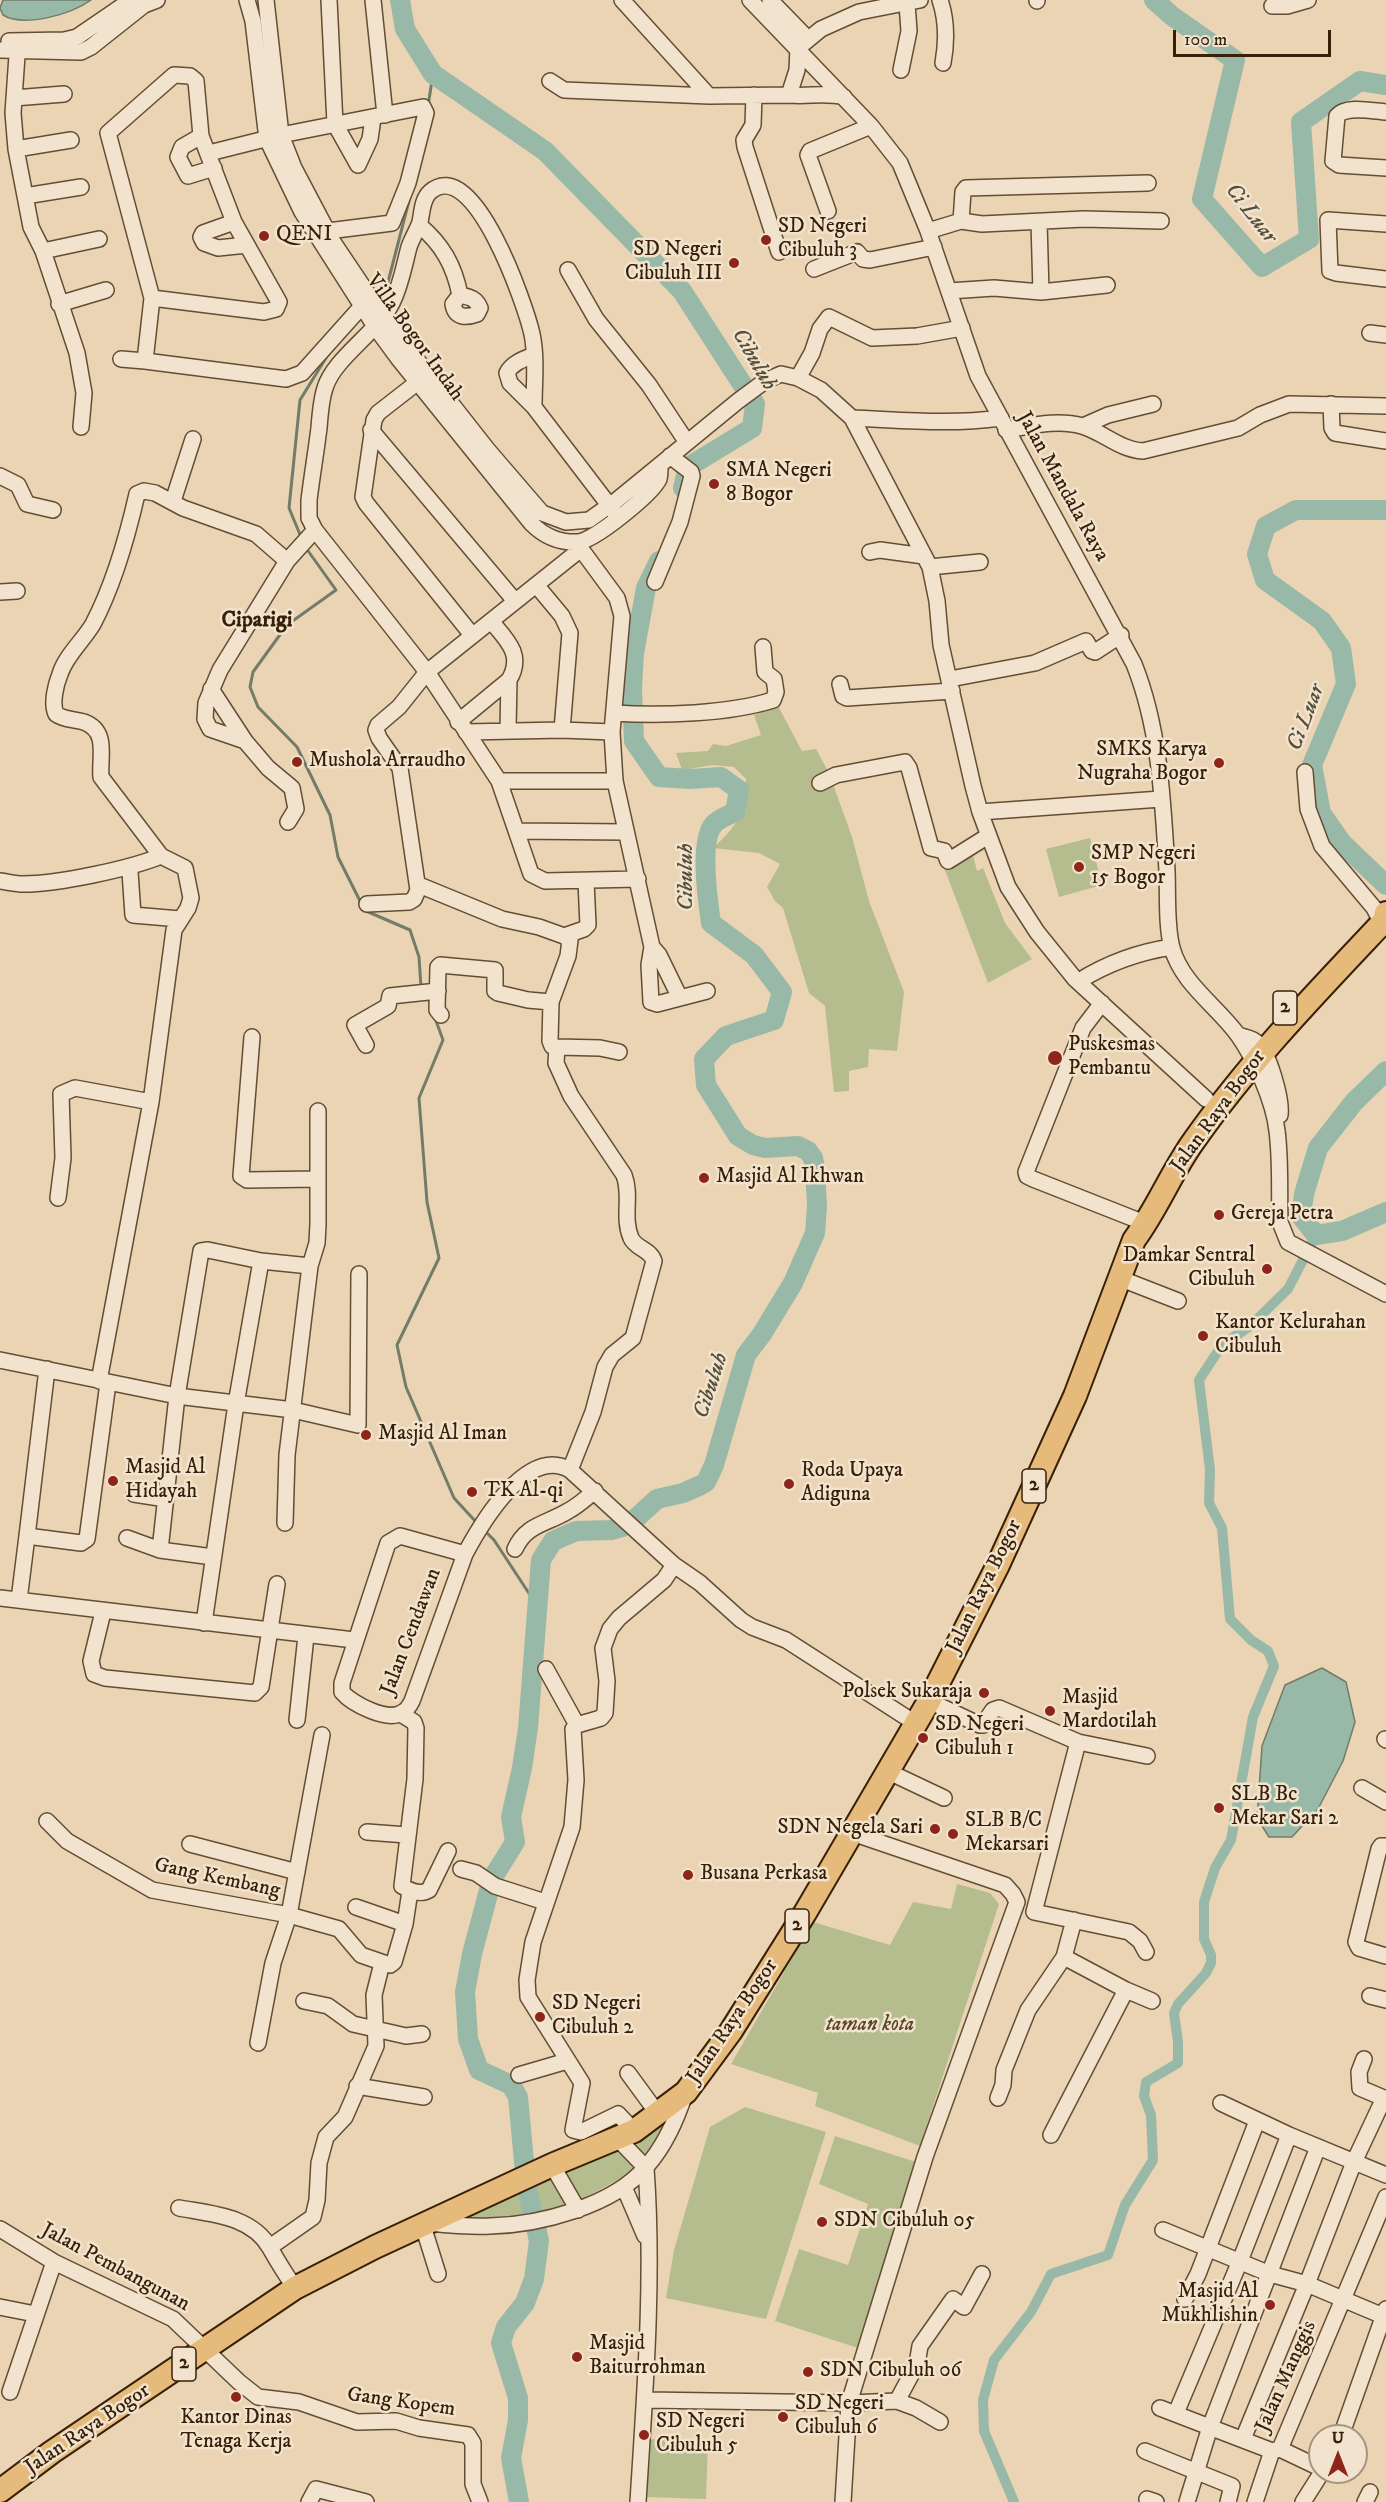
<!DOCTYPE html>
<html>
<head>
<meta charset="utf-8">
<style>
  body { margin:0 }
  #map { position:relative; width:1386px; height:2502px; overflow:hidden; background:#ead4b4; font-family:"IM FELL DW Pica",serif }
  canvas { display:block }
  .north { position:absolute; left:1308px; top:2424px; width:60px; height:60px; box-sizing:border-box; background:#f1e3ce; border:2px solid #a7957f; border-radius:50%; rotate:0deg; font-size:16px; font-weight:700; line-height:24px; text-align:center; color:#382008 }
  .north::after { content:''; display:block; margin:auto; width:21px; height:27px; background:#8f2418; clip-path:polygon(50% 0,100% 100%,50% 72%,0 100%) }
  .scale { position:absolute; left:1173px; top:30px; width:158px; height:27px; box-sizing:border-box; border:3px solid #382008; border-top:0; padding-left:8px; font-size:18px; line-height:21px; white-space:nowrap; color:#382008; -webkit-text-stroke:4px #f1e3ce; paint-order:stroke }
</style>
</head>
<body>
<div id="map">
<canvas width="1386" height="2502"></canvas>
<div class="north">U</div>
<div class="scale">100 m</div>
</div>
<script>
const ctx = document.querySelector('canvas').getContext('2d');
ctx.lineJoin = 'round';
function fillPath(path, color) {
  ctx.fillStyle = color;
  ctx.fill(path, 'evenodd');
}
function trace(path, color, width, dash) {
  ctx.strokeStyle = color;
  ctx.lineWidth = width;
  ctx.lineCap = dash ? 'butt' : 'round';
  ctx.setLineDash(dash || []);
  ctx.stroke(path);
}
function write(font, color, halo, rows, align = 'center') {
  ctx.font = font + ' "IM FELL DW Pica",serif';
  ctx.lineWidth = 5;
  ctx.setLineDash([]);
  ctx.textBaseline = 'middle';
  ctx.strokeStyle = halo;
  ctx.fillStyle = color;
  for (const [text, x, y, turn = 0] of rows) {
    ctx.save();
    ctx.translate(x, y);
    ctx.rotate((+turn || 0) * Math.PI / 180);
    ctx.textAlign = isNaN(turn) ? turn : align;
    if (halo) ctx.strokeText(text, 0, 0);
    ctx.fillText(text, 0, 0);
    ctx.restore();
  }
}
const green = new Path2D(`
  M778,706L802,751L816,749L829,773L852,837L869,901L904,992L897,1051L869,1049L868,1067L849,1071V1091L834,1092L825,1006L809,993L783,908L775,901L767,887L780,864L759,853L713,848C739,824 744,815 746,779L734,767L713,765L682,770L676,753L708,751L713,744L726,746L761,735L754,715Z
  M1090,838L1102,885L1059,897L1046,849Z
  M973,855L977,871L983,868L1005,923L1032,959L988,983L943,865Z
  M957,1884L990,1893L999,1904L920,2146L815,2106L818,2093L731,2064L813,1922L890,1945L913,1902L951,1909Z
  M745,2107L826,2132L766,2319L666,2298L674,2250L710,2127Z
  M673,2115L640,2168L564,2209L501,2222L436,2223Z
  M835,2136L919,2163L858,2348L775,2321L799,2249L848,2265L868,2204L819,2184Z
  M647,2439L708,2441L706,2499L645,2497Z`);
const water = new Path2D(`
  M3,0H91C72,14 24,28 3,15L0,8Z
  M1322,1668L1346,1682L1355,1722L1343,1761L1318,1809L1292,1837H1269L1257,1818L1262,1746L1285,1685Z`);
const stream = new Path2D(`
  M428,106L433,74
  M376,298L387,286L410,197
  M301,537L289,508L300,400L329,353
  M306,548L336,590L287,625L253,672L250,687L258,707L297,747L330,815L338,857L361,903
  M366,911L410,930L419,957L421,987
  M435,1018L443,1040L419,1098L427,1202L439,1258L397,1345L406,1387L454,1498L477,1523
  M484,1530L494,1540L536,1604`);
const canal = new Path2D(`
  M1014,2502L984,2431L983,2400L994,2360L1031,2312L1051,2274L1108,2255L1125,2205L1153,2160L1151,2115L1144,2096L1146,2082L1178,2063V2042L1174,2013L1178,2004L1206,1973L1211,1963V1955L1204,1939V1902L1215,1868L1231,1840L1253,1717L1274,1666L1268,1651L1251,1640L1230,1619L1222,1528L1209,1503L1210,1470L1199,1380L1222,1345L1250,1326L1288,1289L1316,1235`);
const river = new Path2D(`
  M400,0L405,29L433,74L545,151L682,291L755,404L752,428L688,467L683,488
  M1154,0L1172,16L1235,60L1202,199L1262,267L1309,239L1301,122L1360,81L1386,85
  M1386,510H1296L1266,526L1257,554L1265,580L1322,621L1341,648L1346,684L1312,765L1321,813L1342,843L1386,885
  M1386,1071L1354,1102L1318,1148L1304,1194L1301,1216L1316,1235L1342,1231L1386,1212
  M519,2502L511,2458L518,2420V2398L501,2343L506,2327L525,2303L534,2279L539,2241L526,2183L518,2097L511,2085L479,2070L468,2039L465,1992L472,1954L492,1879L515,1842L511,1817L522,1768L528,1728L541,1560L553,1541L576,1531L611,1530L622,1527L634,1520L657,1499L683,1493L701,1485L706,1482L714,1465L746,1355L762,1334L793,1283L815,1233L817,1206L815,1168L813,1158L808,1151L798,1146L765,1148L753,1145L738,1136L706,1085L704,1059L726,1036L774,1020L782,992L754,955L711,923C708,902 699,840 714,824C718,819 729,815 735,812L739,790L721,777L690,779L659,777L634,741L632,689L634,653L646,588L659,561`);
const minor = new Path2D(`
  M247,0L253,21L267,139L302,212L376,328L398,358L532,524C544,536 559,543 578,542C594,541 652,494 659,479C660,476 660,469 660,465
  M266,0L281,135L294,168L333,242L384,318L487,449L542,513L566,522L589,520L617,500L738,401L765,381L781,374L798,378L821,390L852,418L930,567L937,601L941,645L973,786L980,812L1008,887L1037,932L1075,979L1206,1099
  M329,0L335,124L358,165L370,139L373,118
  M373,0L385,115
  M622,0L709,96L789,95L797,70L798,48L821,29L859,12L920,0
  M750,0L871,126L900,163L928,231L978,376L1134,664C1160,729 1163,802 1167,871C1168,894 1166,926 1172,948C1182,984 1217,1006 1238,1035C1255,1059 1274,1102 1277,1131C1281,1161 1279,1193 1280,1222L1288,1242L1386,1294
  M770,0L808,39
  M940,0C947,21 947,41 943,63
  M1037,0V1
  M1272,6H1287L1308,0
  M9,41L64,40L77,37L131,0
  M18,41L13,113L16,149L31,227L43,251L77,353L84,393L81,427
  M0,50L81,52L91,47L144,5L157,0
  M901,70L909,31L907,4
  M550,81L564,90L709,96
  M754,95L753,125L744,140L745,147L779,252
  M789,95C808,97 825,92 844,97
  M14,98L64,94
  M1386,112C1372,111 1346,105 1337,116L1333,161L1339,165L1386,168
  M201,136L182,147L178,157L188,176L214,168
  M16,149L71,140
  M209,153L281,135L423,107L426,113L408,183L392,223L328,231
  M25,196L81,187
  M828,211L808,155L810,151L871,126
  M961,221L963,192L966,188L1148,183
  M234,222L203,233L201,237L204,243L218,248L247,245
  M1039,222L1041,292
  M1386,224L1328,220L1330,271L1336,273L1386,279
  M419,225C442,244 454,265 460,295L453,304C455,318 466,318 477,314L480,308C476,298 469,297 460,295
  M928,231L961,221L982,224L1084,219L1161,221
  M43,251L99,239
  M814,269L857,252L863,259L870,260L934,247
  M568,270L596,319L649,385L686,441
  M949,291L994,288L1041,292L1107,285
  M152,298L264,312L276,309L279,302L234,222L201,136L196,81L190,76L174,75L108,133L152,298L145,361L286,379L302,373L362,306
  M59,304L106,290
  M1370,333L1386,335
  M534,355C524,359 512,363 507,373L510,383L534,407L615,513
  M121,359L145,361
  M423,378L378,413L374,420L363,497L366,503L472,635
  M798,378L812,353L820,329L829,317L872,338L917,336L962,328
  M1331,404L1332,428L1335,433L1386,441
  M534,407C534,383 537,358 532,334C526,307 474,153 430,192C422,199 422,213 420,222C417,231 412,238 409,247C404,266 401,285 392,303C376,334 334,358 325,388C321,400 320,415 319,428C316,452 312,476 309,500V518L315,530L427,672L581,549V542
  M852,418C902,420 950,425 1001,418
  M1083,426L1108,415L1153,404
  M371,430L515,601
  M1006,430C1031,426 1057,419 1082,426C1103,432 1120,450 1143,451L1238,428L1260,415L1289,404L1386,406
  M0,476L18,485L27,504L53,510
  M173,501L193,439
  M581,549L617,598L622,616L612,732L615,781
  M870,552L880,550L924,556
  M930,567L980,562
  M655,582L680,522L692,476L691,472L670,456
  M0,592L17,591
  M950,679L1035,663L1086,641L1092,651L1095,652L1121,635
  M840,684L843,696L847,698L952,691
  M211,689L245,741
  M614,713C661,716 729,714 773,700L776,692L774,679L765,672L763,647
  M458,722L509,680C524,655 507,640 491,621
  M508,729L509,680
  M562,730L612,732
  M466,732L562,730L570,633L562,616L537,586
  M1305,772L1308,809L1322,846L1374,908L1384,928
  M499,781H615L652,947L659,955L680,998L657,1004L651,1002L649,965L652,947
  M820,783L836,775L905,762L909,768L931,848L944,851L948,861L988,836
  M980,812L1161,799
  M288,822L296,809L292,788L268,768L245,741L210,729L205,719L206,703L220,670L287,561L315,530
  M517,831L625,832
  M130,872L133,915L180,919
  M0,881C8,882 16,884 23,884C58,884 129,869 161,856
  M419,885L502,919L539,927L564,936L570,940L568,956L551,1002L550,1041L552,1046L557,1047L600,1048L619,1052
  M367,904L409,902L414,899L418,890L400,768L379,738L376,730L378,725L399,707L427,672L499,781L531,874L545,881L638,879
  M564,936L584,929L588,925L586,881
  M1079,981C1108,963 1138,952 1172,947
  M680,998L707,991
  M1102,1003L1083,1028L1026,1172L1027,1176L1033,1179L1137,1220
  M441,1015L437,1010L438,967L440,965L495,970V991L498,993L528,1000L551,1002
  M1238,1035C1243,1037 1252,1038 1256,1042C1269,1051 1282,1100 1280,1115
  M252,1037L241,1176L247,1180L317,1179
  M366,1045L355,1025L388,1006L390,996L438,991
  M557,1047L556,1063L571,1096L624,1175C632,1196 622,1217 631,1238C636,1249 650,1249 654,1261L633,1338L612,1355L605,1367L593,1412L570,1470
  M58,1198L63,1158L61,1094L75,1088L151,1102
  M261,1261L310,1266L317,1243L318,1224V1111
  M1119,1278L1178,1301
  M0,1360L177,1396L293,1410L358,1425L359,1274
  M99,1381L151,1102L174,930L188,908L191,898L185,868L161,856L101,777C99,758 109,731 84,722C74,719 64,720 56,714C51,703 56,684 60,674C66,655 83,641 93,624C114,584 127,538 137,494L144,491L155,493L183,508L256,534L287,561
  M134,1494L166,1499
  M285,1523L287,1455L310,1266
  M27,1536L47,1369
  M127,1538L160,1550L213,1557
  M515,1549C526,1524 547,1524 568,1511C578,1506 586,1498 595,1491
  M160,1550L177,1396L201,1251L208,1250L261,1261L236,1404L204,1623
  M465,1554L400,1536L388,1543L342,1683V1692C352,1704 389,1723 403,1712C407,1710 410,1705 412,1701L465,1554C481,1524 527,1445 570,1470L674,1565L700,1583L741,1620L752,1627L786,1640L915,1723
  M0,1598L354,1640
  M19,1600L27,1536L81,1543L87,1539L108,1383
  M103,1612L91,1661L94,1674L105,1678L255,1693L261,1687L277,1584
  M546,1669L577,1725
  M929,1701L980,1725H983L993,1710L999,1708L1078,1742L1147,1756
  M401,1714L414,1722L416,1728L415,1779L402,1886C410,1891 421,1895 429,1890L448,1851
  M297,1720L306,1636
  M1385,1739L1386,1740
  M1078,1742L1034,1912L1129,1932L1140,1941L1146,1952
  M887,1771L944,1798
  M1362,1788L1386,1802
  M47,1821L67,1841L152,1890L289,1915L339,1929L361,1955L390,1965L394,1962L405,1924L410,1891
  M367,1832L407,1835
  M190,1844L297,1872
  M1386,1846H1381L1379,1849L1356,1942L1359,1948L1386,1956
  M461,1869L476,1873L495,1886L545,1902
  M356,1907L405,1924
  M1064,1957L1126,1990L1152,2001
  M1370,1996L1386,2000
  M304,2001L328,2006L353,2024L406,2036L422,2034
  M258,2043L273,1963L289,1915L322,1735
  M1364,2059L1359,2072L1360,2088L1386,2099
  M628,2073L658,2114
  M519,2075L567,2061
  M357,2086L424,2097
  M998,2098L1003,2085L1004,2070L1028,2010L1064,1957L1074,1920
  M1221,2103L1289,2135L1386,2175
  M634,2131L618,2114L581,2132L573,2130L582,2083L528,1997L527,1980L533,1942L572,1827L576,1780L573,1729L577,1725L601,1718L605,1713L607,1681L603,1648L610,1629L619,1618L664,1580L674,1565
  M1051,2135L1126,1990
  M618,2139L646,2168C654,2279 645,2391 638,2502
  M552,2165L578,2210
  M624,2187L645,2236
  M179,2208C212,2214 252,2216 270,2248C278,2262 286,2275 295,2288
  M429,2223C449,2225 469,2227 490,2226C539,2225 613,2206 646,2167C665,2146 676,2120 685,2094
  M423,2226L438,2274
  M0,2229L54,2262L173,2319L239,2382L258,2397L299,2402L357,2422L396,2421L419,2428L468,2435L473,2443V2484L480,2502
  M1163,2230L1270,2274L1307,2284L1383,2316
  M270,2247L313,2217L317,2200L319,2163L326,2137L345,2117L376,2046L374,1995L382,1963
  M1185,2299L1198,2274L1257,2121
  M0,2307L35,2314
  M10,2392L54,2262
  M645,2400L849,2403L897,2401L916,2408L940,2422
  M897,2401L917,2364L920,2346L953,2299L964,2307L982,2274
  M1160,2408L1272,2451
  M1176,2413L1240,2261L1289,2135
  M1341,2436L1386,2309
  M1243,2439L1307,2284L1354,2162L1384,2098
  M1280,2449L1320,2468
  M1145,2451L1232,2486L1228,2502
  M1147,2499L1156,2502
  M309,2502L316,2489L366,2502
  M843,2502L849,2403L925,2157L1017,1902L1013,1894L1005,1885L852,1833
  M1187,2502L1210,2427L1318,2147
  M1255,2502L1272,2451L1280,2449L1386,2197
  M1303,2502L1322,2472
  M1365,2502L1370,2492`);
const highway = new Path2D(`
  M0,2491L52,2452L295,2288L375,2247L552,2165L634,2131L686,2092L731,2031L805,1913L929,1701L998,1565L1075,1396L1134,1240C1157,1209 1171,1173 1193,1142C1249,1062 1317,992 1384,921L1386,913`);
const markers = [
  [264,236,6,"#8f2418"],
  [766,240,6,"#8f2418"],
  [734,263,6,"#8f2418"],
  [714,484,6,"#8f2418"],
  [297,762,6,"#8f2418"],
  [1219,763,6,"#8f2418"],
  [1079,867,6,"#8f2418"],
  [1055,1058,8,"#8f2418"],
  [704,1178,6,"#8f2418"],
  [1219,1215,6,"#8f2418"],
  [1267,1269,6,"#8f2418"],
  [1203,1336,6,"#8f2418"],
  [366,1435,6,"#8f2418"],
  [113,1481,6,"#8f2418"],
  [789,1484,6,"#8f2418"],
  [472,1492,6,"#8f2418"],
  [984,1693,6,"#8f2418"],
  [1050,1711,6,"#8f2418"],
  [923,1738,6,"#8f2418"],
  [1219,1808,6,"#8f2418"],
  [935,1829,6,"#8f2418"],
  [953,1834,6,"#8f2418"],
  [688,1875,6,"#8f2418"],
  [540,2017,6,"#8f2418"],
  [822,2222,6,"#8f2418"],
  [1270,2305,6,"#8f2418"],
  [577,2357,6,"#8f2418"],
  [808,2372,6,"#8f2418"],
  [236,2397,6,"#8f2418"],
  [783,2417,6,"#8f2418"],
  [644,2435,6,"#8f2418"]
];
const shields = [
  [1285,1008,24],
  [1034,1486,24],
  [797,1926,24],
  [184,2364,24]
];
const shieldNames = [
  ["2",1285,1008],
  ["2",1034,1486],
  ["2",797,1926],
  ["2",184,2364]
];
const poiNames = [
  ["SD Negeri",778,228],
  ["Cibuluh 3",778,252],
  ["QENI",276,236],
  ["SD Negeri",722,251,"right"],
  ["Cibuluh III",722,275,"right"],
  ["SMA Negeri",726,472],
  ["8 Bogor",726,496],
  ["SMKS Karya",1207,751,"right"],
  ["Nugraha Bogor",1207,775,"right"],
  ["Mushola Arraudho",309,762],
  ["SMP Negeri",1091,855],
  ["15 Bogor",1091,879],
  ["Puskesmas",1068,1046],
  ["Pembantu",1068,1070],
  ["Masjid Al Ikhwan",716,1178],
  ["Gereja Petra",1231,1215],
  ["Damkar Sentral",1255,1257,"right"],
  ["Cibuluh",1255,1281,"right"],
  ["Kantor Kelurahan",1215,1324],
  ["Cibuluh",1215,1348],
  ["Masjid Al Iman",378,1435],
  ["Masjid Al",125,1469],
  ["Hidayah",125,1493],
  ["Roda Upaya",801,1472],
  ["Adiguna",801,1496],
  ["TK Al-qi",484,1492],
  ["Polsek Sukaraja",972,1693,"right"],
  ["Masjid",1062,1699],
  ["Mardotilah",1062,1723],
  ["SD Negeri",935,1726],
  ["Cibuluh 1",935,1750],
  ["SLB Bc",1231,1796],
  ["Mekar Sari 2",1231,1820],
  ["SLB B/C",965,1822],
  ["Mekarsari",965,1846],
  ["SDN Negela Sari",923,1829,"right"],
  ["Busana Perkasa",700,1875],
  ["SD Negeri",552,2005],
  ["Cibuluh 2",552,2029],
  ["SDN Cibuluh 05",834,2222],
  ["Masjid Al",1258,2293,"right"],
  ["Mukhlishin",1258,2317,"right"],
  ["Masjid",589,2345],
  ["Baiturrohman",589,2369],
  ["SDN Cibuluh 06",820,2372],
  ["SD Negeri",795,2405],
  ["Cibuluh 6",795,2429],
  ["Kantor Dinas",236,2419,"center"],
  ["Tenaga Kerja",236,2443,"center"],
  ["SD Negeri",656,2423],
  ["Cibuluh 5",656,2447]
];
const streetNames = [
  ["Villa Bogor Indah",414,338,54],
  ["Jalan Mandala Raya",1062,487,61],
  ["Jalan Raya Bogor",1219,1112,-54],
  ["Jalan Raya Bogor",985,1587,-64],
  ["Jalan Cendawan",412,1632,-69],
  ["Gang Kembang",217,1879,12],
  ["Jalan Raya Bogor",733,2022,-56],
  ["Jalan Pembangunan",115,2268,28],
  ["Jalan Manggis",1287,2377,-66],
  ["Gang Kopem",401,2403,8],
  ["Jalan Raya Bogor",88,2430,-34]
];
const parkNames = [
  ["taman kota",870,2026]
];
const waterNames = [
  ["Ci Luar",1250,214,52],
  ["Cibuluh",753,360,60],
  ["Ci Luar",1307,718,-69],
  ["Cibuluh",687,877,-90],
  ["Cibuluh",712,1386,-72]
];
const neighbourhoodNames = [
  ["Ciparigi",257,621]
];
fillPath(green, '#b5bd8f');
fillPath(water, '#99b9a8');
trace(water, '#727c68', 1.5);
trace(stream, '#727c68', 3);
trace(canal, '#99b9a8', 10);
trace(river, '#99b9a8', 20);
trace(minor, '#644d33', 18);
trace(highway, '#382008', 26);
trace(minor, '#f1e3ce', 15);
trace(highway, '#e5ba7a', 22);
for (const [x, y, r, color] of markers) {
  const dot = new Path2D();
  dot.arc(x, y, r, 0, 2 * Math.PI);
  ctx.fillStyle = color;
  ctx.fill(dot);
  trace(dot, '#f1e3ce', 2);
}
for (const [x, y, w] of shields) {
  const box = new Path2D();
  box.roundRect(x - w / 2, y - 17, w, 34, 4.5);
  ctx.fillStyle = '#f1e3ce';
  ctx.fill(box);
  trace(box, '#382008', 1.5);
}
write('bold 20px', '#382008', null, shieldNames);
write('21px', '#382008', '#f1e3ce', poiNames, 'left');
write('21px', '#382008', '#f1e3ce', streetNames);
write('italic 21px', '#57472a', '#f1e3ce', parkNames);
write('italic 22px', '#554e38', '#f1e3ce', waterNames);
write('bold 22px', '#382008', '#f1e3ce', neighbourhoodNames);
</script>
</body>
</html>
